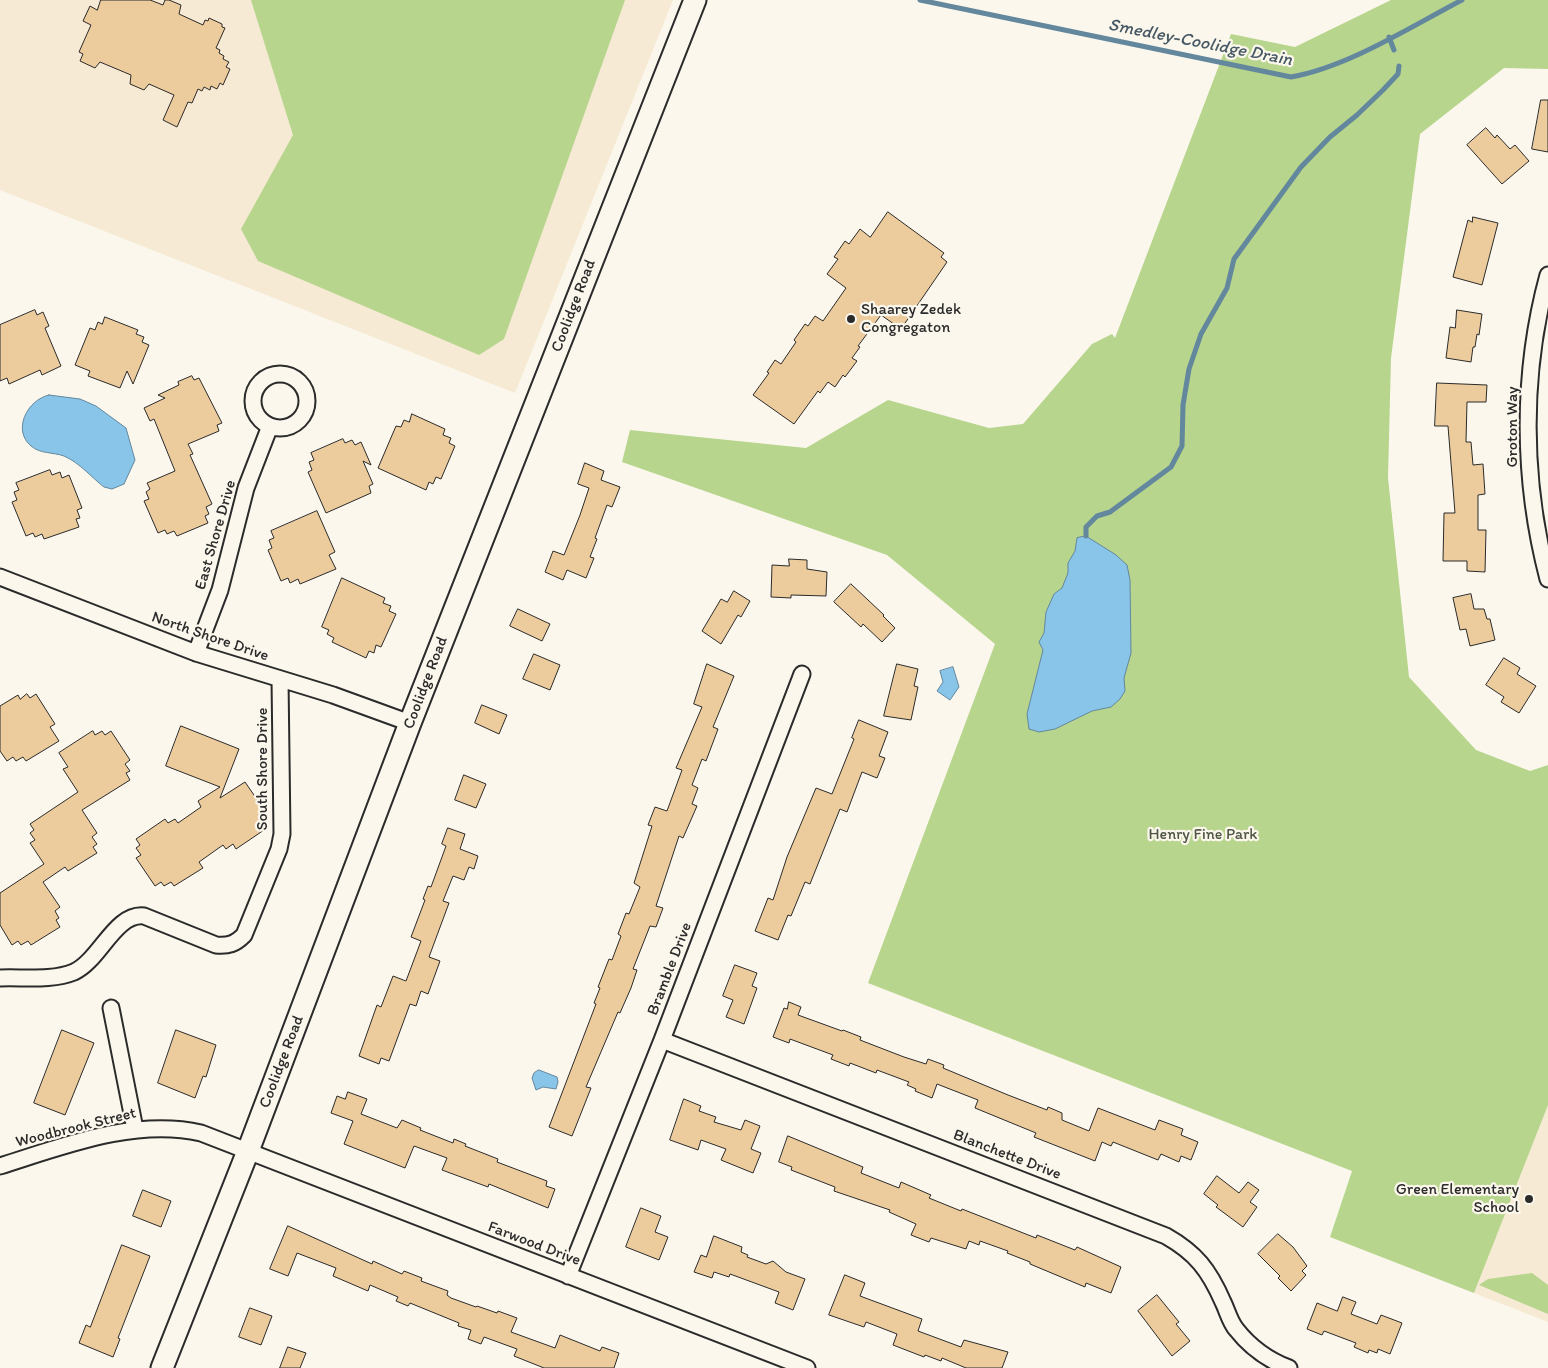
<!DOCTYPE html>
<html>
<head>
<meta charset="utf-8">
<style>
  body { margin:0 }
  canvas { display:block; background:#fbf7ec }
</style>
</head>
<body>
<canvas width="1548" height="1368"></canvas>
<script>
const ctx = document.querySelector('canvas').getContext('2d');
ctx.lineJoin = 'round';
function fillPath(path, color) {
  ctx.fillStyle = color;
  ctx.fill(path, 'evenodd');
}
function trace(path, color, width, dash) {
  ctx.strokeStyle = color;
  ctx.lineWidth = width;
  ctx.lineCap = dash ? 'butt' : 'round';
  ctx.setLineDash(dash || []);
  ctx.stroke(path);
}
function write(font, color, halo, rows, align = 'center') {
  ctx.font = font + ' Itim,sans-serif';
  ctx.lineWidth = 4.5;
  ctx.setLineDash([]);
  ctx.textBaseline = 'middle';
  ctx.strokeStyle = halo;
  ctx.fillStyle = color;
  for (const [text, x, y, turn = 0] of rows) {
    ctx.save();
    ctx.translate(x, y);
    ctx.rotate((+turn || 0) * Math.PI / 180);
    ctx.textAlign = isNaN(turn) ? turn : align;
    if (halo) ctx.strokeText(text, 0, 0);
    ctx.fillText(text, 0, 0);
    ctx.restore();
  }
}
const built = new Path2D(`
  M0,0H673L515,393L0,190Z
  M1548,1105V1322L1474,1293Z`);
const green = new Path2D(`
  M251,0H625L504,339L479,355L258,261L241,229L293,135Z
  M1391,0H1548V69L1504,68L1420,134L1391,358L1388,478L1409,677L1476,750L1530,771L1548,765V1105L1474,1293L1330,1237L1352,1171L868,983L995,644L887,555L622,462L630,430L806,448L888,400L989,428L1023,424L1092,344L1112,334L1115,338L1231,34L1295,47Z
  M1532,1273L1548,1285V1314L1479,1285L1488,1279Z`);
const water = new Path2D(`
  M49,395L80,399L96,406L126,428L135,460L124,484L112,489L104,487C91,477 80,463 64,456C53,452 40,454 31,446C12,430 27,400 49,395Z
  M1086,536L1116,555L1127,565L1130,580L1131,653L1124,678L1125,691L1120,699L1111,707L1092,711L1055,729L1039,732L1029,729L1027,714L1043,650L1039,642L1044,633L1046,612L1054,594L1062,588L1068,573V563L1075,551L1077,538Z
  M953,667L959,687L950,700L937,691L943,682L940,671Z
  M539,1070L557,1077L558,1082L556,1089L543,1087L536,1090L532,1078L534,1073Z`);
const stream = new Path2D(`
  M920,0L1291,77C1348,67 1410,27 1462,0
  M1389,37L1394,50
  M1086,536V527L1097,516L1110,512L1171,467L1182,446L1183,405L1189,369L1201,334L1227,288L1234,259L1301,167L1330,137L1357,115L1383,90L1398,74L1399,66`);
const building = new Path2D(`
  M101,0H150L163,5L165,0H169L181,5L179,14L203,25L205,20L208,21L209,18L222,24V27L225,28L216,48L220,50L219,53L224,56L223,59L229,62L226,67L230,69L223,85L220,83L217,89L211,86L210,90L204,87L202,91L198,89L192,103L188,102L177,127L163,120L174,95L149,84L144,90L130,84L131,75L100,62L95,68L80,61L83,54L79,52L91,25L83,21L90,6L97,10Z
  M1541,100H1548V152L1532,149Z
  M1486,128L1495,138L1497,135L1510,149L1515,145L1529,161L1502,184L1467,145Z
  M888,212L944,253L941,257L947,262L901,329L881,315L858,346L860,347L852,358L857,361L845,377L843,375L835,387L828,382L820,393L818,391L794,424L753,395L769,373L767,372L775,360L781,364L796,342L794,340L805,324L808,326L815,316L823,321L846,288L827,274L838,259L834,257L845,241L849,244L860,229L870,237Z
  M1473,217L1498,223L1482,285L1453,277L1468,220L1472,222Z
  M35,310L37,315L43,312L49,326L45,328L61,366L42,375L40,370L9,384L7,378L0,381V325Z
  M1457,310L1482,314L1479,335L1477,334L1475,347H1473L1471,362L1446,358L1450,327L1455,328Z
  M105,317L138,330L136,334L144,337L142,342L149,345L133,384L127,371L120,388L88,376L90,371L75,365L90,328L95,330L98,322L102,324Z
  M192,376L194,380L199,378L222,423L217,425L219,431L188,444L193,454L190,455L212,504L206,507L209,514L205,516L208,523L177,536L174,531L167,534L165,530L158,533L144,501L149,499L146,492L150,489L147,483L175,471L154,419L150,421L144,408L165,398L158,395L179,385L178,382Z
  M1437,383L1487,385L1486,402H1467L1466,442H1471L1473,465L1483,464L1485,494L1478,495V530H1486L1485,572L1467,571V561H1443L1444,513H1455L1448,426H1435Z
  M412,414L445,429L443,435L451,438L449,443L455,446L441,479L436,477L433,484L429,482L426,490L378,468L396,426L401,427L404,420L409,422Z
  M343,439L345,443L352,440L355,445L361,442L371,465L363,461L373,484L369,486L371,493L326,513L308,472L312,470L309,462L314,460L311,453Z
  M585,463L604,471L601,480L620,487L612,507L607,505L595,538L597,539L590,557L594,558L586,578L567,570L563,580L545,572L553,551L564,555L580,515L589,488L578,484Z
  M50,470L52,475L60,472L62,478L69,475L82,508L77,510L80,518L76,519L79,527L44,539L42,534L35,537L33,533L26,536L12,502L17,500L14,492L19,490L16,483Z
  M317,511L335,552L329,555L336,569L300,584L298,579L290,583L288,578L281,581L268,550L272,548L269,540L274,538L271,531Z
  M789,559L807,560V569L827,572L826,596L791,595V598L771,597L772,565L789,566Z
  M342,578L385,598L383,603L391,606L389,611L396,614L381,647L376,645L374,653L369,651L366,658L332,642L334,638L327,634L329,630L322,627Z
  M851,584L884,615L883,616L895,628L882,642L863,624L861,627L834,602Z
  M734,591L750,601L741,617L738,615L721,644L702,631L721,599L727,602Z
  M1471,594L1474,609H1484L1487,619H1490L1495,640L1470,646L1466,629L1460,630L1453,598Z
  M518,609L550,624L542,641L510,626Z
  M534,654L560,665L550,690L523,679Z
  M1504,658L1520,668L1517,674L1536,686L1519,713L1501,702L1504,697L1486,685Z
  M707,664L734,676L713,727L718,729L706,761L702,759L692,785L698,788L692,804L697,806L683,838L679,836L656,906L663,908L656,927L650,926L633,969L637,970L631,988L620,1013L618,1012L586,1087L591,1088L572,1136L549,1127L596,1004L594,1003L600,988L598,987L609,959L612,960L621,936L618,934L626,913L629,914L640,887L634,883L652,826L648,825L655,807L667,811L682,770L676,768L702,707L694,704Z
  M897,664L918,669L914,686L918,687L911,720L884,716Z
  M27,694L30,698L36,694L55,724L50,727L59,741L26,761L23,757L16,761L13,757L7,761L0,751V706L18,695L20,699Z
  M482,705L507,715L499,734L475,723Z
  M859,720L888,732L879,756L885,758L877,778L862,772L847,812L840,809L810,884L805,882L791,916L788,915L778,940L755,931L768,898L773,900L787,857L816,788L832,794L854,739L852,738Z
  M181,726L239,749L220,798L245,782L265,811L259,815L264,822L260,824L264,830L236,849L233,844L226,849L223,845L199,862L203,868L174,886L171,882L164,886L161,882L155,886L136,858L141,855L136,848L140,845L136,839L165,819L168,823L175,819L178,823L201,807L198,801L220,787L166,766Z
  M93,731L95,735L102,731L105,735L111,731L130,760L125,764L130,771L126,773L130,780L82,810L97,833L92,837L97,844L93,847L97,853L68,871L65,867L43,882L60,907L55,911L59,918L56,920L60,927L31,945L28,941L21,945L18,941L12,945L0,925V893L44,864L30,843L35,840L30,833L34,830L30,824L78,792L63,769L68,767L59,753Z
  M464,775L486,784L476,808L455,800Z
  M448,828L465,834L460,849L478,856L474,869L469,867L464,880L453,876L443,901L449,903L429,957L440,961L428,994L421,991L416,1006L410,1004L389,1061L381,1058L379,1064L359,1056L377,1005L381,1007L393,976L406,981L421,941L411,937L425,900L423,899L428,886L431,887L446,846L442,844Z
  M735,965L757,973L752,986L757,988L744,1024L726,1017L733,1000L723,996Z
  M789,1002L801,1007L798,1015L842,1031L843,1030L861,1037L860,1040L904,1057L926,1064L928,1059L944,1065L943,1068L1008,1095L1047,1110L1048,1107L1062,1113V1120L1089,1131L1098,1108L1155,1130L1159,1120L1183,1129L1181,1135L1198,1142L1191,1160L1181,1156L1179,1162L1161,1154L1158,1160L1113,1142L1111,1146L1102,1142L1095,1161L1034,1137L1036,1133L975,1108L978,1100L937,1084L932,1098L915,1091L916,1089L907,1085L909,1082L877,1070L876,1073L850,1063L849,1066L831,1059L833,1055L790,1039L789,1043L773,1037L784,1008L787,1009Z
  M62,1030L94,1043L65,1115L34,1103Z
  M176,1030L216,1045L206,1077L203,1076L195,1098L158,1083Z
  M348,1092L367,1099L361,1114L397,1128L402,1120L421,1128L420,1130L453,1143L454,1139L466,1144L465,1146L498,1159L497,1162L547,1181L546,1186L555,1189L548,1208L489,1184L488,1187L442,1170L447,1158L414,1146L405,1168L344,1144L353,1121L331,1113L337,1096L345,1099Z
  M684,1099L701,1106L699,1111L716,1117L714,1122L741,1130L745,1120L760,1126L751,1149L761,1153L753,1173L721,1160L726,1149L701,1140L698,1150L670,1140Z
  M788,1136L863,1167L861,1173L899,1188L901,1182L931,1195L929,1198L961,1211L962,1209L1036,1238L1037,1235L1075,1250L1077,1247L1121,1267L1111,1293L1086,1283L1085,1287L1030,1264V1262L1007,1253L1008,1251L980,1241L979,1245L969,1241L966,1249L931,1238L929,1242L911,1235L916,1224L889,1212L890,1210L834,1191L835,1187L791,1170L792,1167L779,1162Z
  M1217,1176L1239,1193L1248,1182L1259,1190L1250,1202L1257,1207L1243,1227L1216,1207L1218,1205L1204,1194Z
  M143,1190L171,1201L161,1227L133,1216Z
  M641,1208L661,1216L655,1232L668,1237L659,1260L626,1247Z
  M288,1226L372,1264L373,1261L402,1274L404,1271L422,1278L421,1281L448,1291L447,1295L451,1298L476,1307L477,1306L497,1313L498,1311L517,1318L511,1332L555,1348L560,1335L600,1351L602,1347L619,1353L614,1368H544L514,1356L517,1349L484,1337L481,1344L468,1339L471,1330L458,1326L459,1323L410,1303L408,1306L396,1301L398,1297L370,1285L368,1291L333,1276L336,1268L297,1253L288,1276L270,1269Z
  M1278,1234L1293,1247L1307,1266L1302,1271L1306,1275L1291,1291L1278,1278L1280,1276L1258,1254Z
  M714,1236L742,1247L741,1252L748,1255L747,1257L766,1264L773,1261L786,1272L805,1279L793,1310L775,1303L779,1292L730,1274L729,1277L714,1272L712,1278L694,1272L701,1255L706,1257Z
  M122,1245L150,1256L118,1338L120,1339L113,1357L79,1343L86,1325L90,1327Z
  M845,1275L865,1283L860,1296L922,1319L918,1331L961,1347L964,1340L1008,1352L1002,1368H966L942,1358L941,1361L925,1355L924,1357L893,1345L897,1334L866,1322L864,1327L829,1315Z
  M1157,1295L1179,1322L1176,1324L1190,1341L1172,1356L1138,1311Z
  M1343,1297L1356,1302L1351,1314L1377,1324L1381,1315L1402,1323L1390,1354L1378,1349L1377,1353L1369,1350L1368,1353L1354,1347L1356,1343L1324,1331L1322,1335L1307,1329L1317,1303L1337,1311Z
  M250,1308L272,1316L261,1345L239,1337Z
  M288,1347L306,1353L300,1368H280Z`);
const street = new Path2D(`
  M1548,275C1521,374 1522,480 1548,579
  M253 401a27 27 0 1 1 54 0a27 27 0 1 1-54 0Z
  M0,577L196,653L333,695L410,723
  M196,653L220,590L246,488L270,426
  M0,978C23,977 52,981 74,972C100,960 115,913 144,916L216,945C229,946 235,944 244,935L279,849L282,834L280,679
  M111,1008L135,1129
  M662,1040L1166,1236C1196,1253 1209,1270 1223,1302C1227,1310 1230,1322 1236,1329C1250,1347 1268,1360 1289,1368
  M0,1166C64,1146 134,1118 201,1133L807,1368
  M568,1276L662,1040L802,674`);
const secondary = new Path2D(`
  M162,1368L248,1151L410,723L695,0`);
const markers = [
  [851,319,5,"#2b2b2b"],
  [1529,1199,5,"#2b2b2b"]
];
const streetNames = [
  ["Coolidge Road",574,306,-69],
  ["Groton Way",1513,427,-90],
  ["East Shore Drive",216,535,-74],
  ["North Shore Drive",210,637,19],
  ["Coolidge Road",426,683,-69],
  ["South Shore Drive",263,769,-90],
  ["Bramble Drive",670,969,-69],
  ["Coolidge Road",282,1062,-69],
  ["Woodbrook Street",76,1128,-14],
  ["Blanchette Drive",1007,1155,21],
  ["Farwood Drive",534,1244,21]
];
const poiNames = [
  ["Shaarey Zedek",861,310],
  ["Congregaton",861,328],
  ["Green Elementary",1519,1190,"right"],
  ["School",1519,1208,"right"]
];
const parkNames = [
  ["Henry Fine Park",1203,835]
];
const waterNames = [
  ["Smedley-Coolidge Drain",1200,43,11]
];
fillPath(built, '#f6ead4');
fillPath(green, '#b7d58d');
fillPath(water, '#89c5e9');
trace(water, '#63879d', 1);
trace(stream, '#63879d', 5);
fillPath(building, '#eccb9d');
trace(building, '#2b2b2b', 1);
trace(street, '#2b2b2b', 19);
trace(secondary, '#2b2b2b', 25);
trace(street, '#fbf7ec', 15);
trace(secondary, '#fbf7ec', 21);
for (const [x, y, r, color] of markers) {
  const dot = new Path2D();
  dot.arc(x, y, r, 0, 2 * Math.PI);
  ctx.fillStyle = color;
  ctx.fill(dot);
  trace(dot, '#fbf7ec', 2);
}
write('16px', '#2b2b2b', '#fbf7ec', streetNames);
write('16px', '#2b2b2b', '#fbf7ec', poiNames, 'left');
write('16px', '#4e5644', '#fbf7ec', parkNames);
write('italic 18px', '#475964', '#fbf7ec', waterNames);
</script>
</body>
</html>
